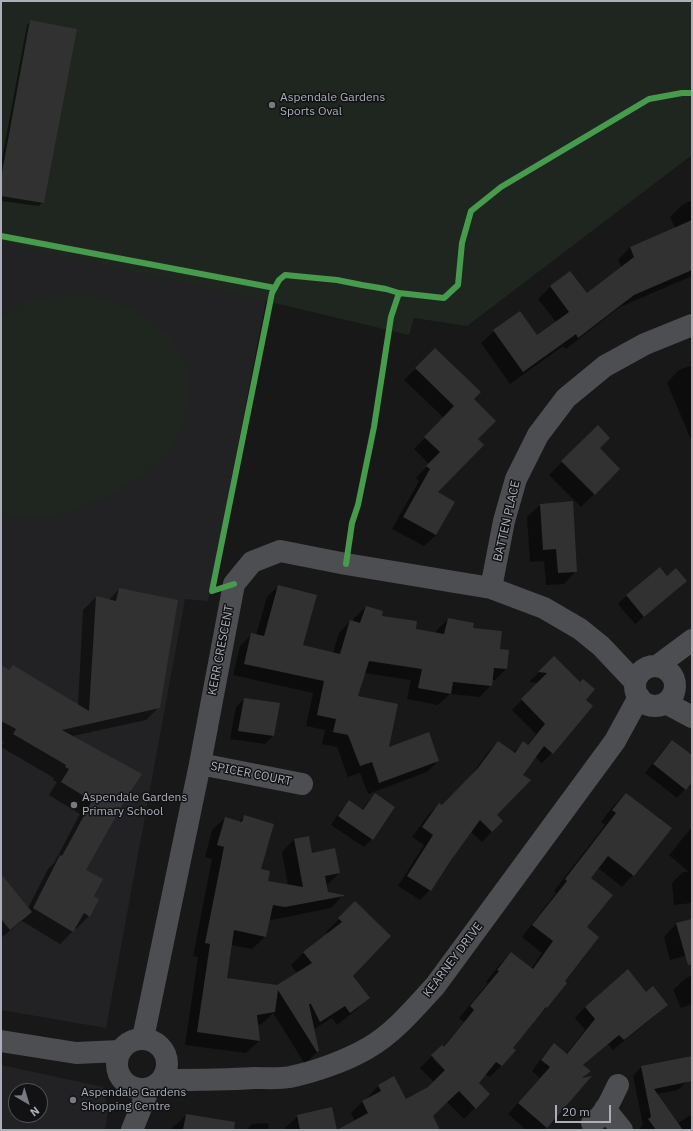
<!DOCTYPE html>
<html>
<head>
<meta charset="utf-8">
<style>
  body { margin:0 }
  #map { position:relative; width:693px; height:1131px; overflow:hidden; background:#181818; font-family:"IBM Plex Sans",sans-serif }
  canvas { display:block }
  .frame { position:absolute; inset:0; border:2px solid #aaafb9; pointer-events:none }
  .north { position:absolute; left:8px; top:1083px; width:40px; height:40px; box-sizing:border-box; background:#121214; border:1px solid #4f5156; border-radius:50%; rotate:142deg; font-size:11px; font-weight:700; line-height:16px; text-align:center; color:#aaafb9 }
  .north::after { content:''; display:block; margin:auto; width:14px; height:18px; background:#777a81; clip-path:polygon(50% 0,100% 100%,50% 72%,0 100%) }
  .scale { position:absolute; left:555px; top:1105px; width:56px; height:18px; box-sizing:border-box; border:2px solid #aaafb9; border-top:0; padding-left:5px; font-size:12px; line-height:14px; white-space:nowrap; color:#aaafb9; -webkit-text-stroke:3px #121214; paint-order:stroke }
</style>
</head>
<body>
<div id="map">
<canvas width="693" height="1131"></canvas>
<div class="frame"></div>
<div class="north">N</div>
<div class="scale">20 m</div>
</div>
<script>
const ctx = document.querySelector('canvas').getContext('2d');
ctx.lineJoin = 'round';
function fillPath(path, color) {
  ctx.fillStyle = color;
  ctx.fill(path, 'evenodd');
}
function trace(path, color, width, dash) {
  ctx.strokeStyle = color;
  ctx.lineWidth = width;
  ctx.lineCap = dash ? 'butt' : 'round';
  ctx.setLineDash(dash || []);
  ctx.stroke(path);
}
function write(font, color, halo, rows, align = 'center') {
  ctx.font = font + ' "IBM Plex Sans",sans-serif';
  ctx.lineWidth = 3;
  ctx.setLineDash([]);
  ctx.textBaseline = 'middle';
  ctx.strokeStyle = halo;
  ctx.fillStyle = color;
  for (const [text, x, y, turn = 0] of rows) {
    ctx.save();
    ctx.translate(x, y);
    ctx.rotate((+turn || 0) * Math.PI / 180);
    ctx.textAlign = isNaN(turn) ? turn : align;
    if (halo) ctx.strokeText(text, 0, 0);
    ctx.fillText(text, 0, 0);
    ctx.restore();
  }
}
const built = new Path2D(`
  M1,241L267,294L208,601L185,599L106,1028L1,1010Z
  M1,1065L103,1087L108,1110L105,1130H1ZM16,1091H40V1115H16Z`);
const green = new Path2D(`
  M1,1H692V155L467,326L414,318L409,335L241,295L1,242Z
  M86,294L130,307L168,335L187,365L189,392L184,425L165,457L139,478L104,498L72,511L40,519L1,514V317L24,302L54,296Z`);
const shadow = new Path2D(`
  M31,21L43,202L39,206L1,201V164L27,25Z
  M692,200V276L620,307L566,349L563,346L510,384L481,343L494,331L520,312L537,336L556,322L538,299L550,287L570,272L587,295L622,268L618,260L630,247L675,228L670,217L682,205Z
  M435,349L473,399L477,439L436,493L454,502L436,535L424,546L392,529L419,481L416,478L429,464L414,449L444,418L404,380Z
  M692,365V442L667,383L679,370Z
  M598,426V448L619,469L581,507L549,475Z
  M572,502L576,571L564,584L546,585L544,561L530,562L527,517L540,505Z
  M660,568L667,577L685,581L677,589L635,624L618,604L626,596Z
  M278,586L302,646L333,653L339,633L350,621L353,622L354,618L366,607L380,617L414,629L436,634V631L448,619L472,629L499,650L506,669L495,680H492L491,685L480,697L450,694L438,705L407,699L411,680L364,673L357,697L388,748L438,761L427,772L368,794L360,773L348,777L337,747L322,744L325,730L306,726L313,693L233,675L240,646L252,634L256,635L267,597Z
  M119,589L159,707L146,720L73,736L124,799L85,870L92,896L98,899L89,916L76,929L75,928L73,931L60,944L22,921L1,938V875L28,908L48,869L54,863L80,814L49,795L57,782L53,780L54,778L1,747L4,742L1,740V667L8,671L13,666L78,705L83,610L96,597L109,600Z
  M554,658L585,700L552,753L542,763L535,757L496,815L502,821L482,842L470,831L430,890L420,900L398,886L424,845L412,837L429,814L439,804L442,806L468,780L488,752L498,742L513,753L523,742L527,745L536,734L512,710L538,683L529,682Z
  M244,699L279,704L273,736L265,744L230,739L236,707Z
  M672,741L692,757V781L677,798L645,773L664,749Z
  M375,794L372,839L364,847L331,825L341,810L349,801L362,810L367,803Z
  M626,794L633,875L622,887L598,868L590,878L585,927L564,982L547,1007L537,1017L512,1048L509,1056L501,1066L490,1077L485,1074L478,1083L489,1094L464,1119L447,1102L432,1116L439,1130H343L355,1121L351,1113L362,1102L368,1099L367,1098L378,1086L394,1078L406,1100L429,1087L434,1082L420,1068L442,1046L443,1048L464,1022L459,1018L488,983L486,982L499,965L511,953L531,969L542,953L522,937L556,893L554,891L605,825L601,822L614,805ZM434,1057L450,1073L448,1074L432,1058Z
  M244,816L259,870L267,882L288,886L282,852L294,839L311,854L339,873L326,886L327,893L343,895L331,908L272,920L269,919L265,937L252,949L231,945L226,979L277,986L297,973L291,965L304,952L328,934L326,932L355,903L352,976L368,998L356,1010L337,1025L332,1018L314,1029L318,1051L305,1064L273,1013L262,1024L257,1025L259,1041L246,1053L185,1045L198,957L193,956L212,859L205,857L212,830L225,818L239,822Z
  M692,827V903L674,905L672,883L683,872H689L669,855Z
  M692,920V954L670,960L664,937L676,924Z
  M692,975V1004L681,1008L673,990L685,979Z
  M646,993L667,1004L656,1015L613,1050L608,1044L582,1066L589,1071L581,1080L590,1078L544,1130H526L508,1114L540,1078L532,1071L544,1055L554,1045L566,1054L585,1030L575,1018L585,1007L599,996Z
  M682,1059L686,1082L678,1090L657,1094L677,1124L692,1114V1130H642L640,1128L643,1125L633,1076L641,1067Z
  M186,1115L232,1130H170L175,1125H176Z
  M298,1116L328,1130H285V1128Z
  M268,1123L269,1130H247L252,1124Z`);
const building = new Path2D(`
  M30,20L77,29L44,203L1,196V178Z
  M692,220V270L634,295L578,338L576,334L523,372L493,330L520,311L537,335L569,312L550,286L570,271L587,293L634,257L630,247Z
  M435,348L481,392L474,399L496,421L478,439L484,445L438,492L455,502L436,535L403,517L430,469L426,466L440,452L424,437L454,406L415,368Z
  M598,425L610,438L600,448L620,469L595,495L561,461Z
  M573,501L577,572L558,573L556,549L543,550L540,504Z
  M660,567L667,576L676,568L687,581L644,617L626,595Z
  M278,585L317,595L303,645L340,654L350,620L360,623L366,606L383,611L382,616L417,621L416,629L444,634L448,618L474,623L473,628L502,631L500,649L509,650L507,669L494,668L492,686L453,682L451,694L418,688L422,669L369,661L358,696L398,704L389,747L429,732L439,761L379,783L372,762L360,766L348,735L333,732L336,719L317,715L324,681L244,664L251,633L264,636Z
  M119,588L178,600L160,708L62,730L142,774L125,800L86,870L103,879L94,896L99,899L90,917L84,913L73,932L33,908L60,855L62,856L92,801L61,782L69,769L65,767L66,765L13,734L16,729L1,721V665L9,670L13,665L89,711L96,596L116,601Z
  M554,656L580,682L583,679L595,689L586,700L593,706L553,754L544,746L523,775L531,780L497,815L503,821L492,832L480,820L449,863L431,891L407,876L433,835L422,827L439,803L442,805L478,768L498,741L515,753L523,741L528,745L545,724L521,699L547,673L538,672Z
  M244,698L280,703L274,736L238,731Z
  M672,740L692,755V782L686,790L653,764Z
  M375,793L395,807L373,840L338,816L349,800L363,810Z
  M626,793L672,828L634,876L608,856L591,878L613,895L587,927L599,937L565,981L567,983L547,1008L546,1007L513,1048L516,1050L510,1057L502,1066L496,1062L479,1083L490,1094L476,1109L459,1091L433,1116L440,1130H300L297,1115L332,1107L337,1130L368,1113L362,1101L381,1091L378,1085L394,1076L406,1099L428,1087L445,1070L431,1055L442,1045L444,1047L474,1010L470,1006L499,971L497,970L511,952L533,969L553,941L532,925L567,881L565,879L616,813L612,810Z
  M244,815L274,824L261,869L270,871L268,881L303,887L294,839L309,836L312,853L335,848L340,873L325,876L328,892L344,895V896L285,907L273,905L266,937L234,930L227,978L277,985L312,963L303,952L342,922L338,918L355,901L391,936L353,976L370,998L350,1013L345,1006L320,1022L311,1004H309L319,1051L317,1052L278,990L275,1012L257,1015L260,1041L197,1032L210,944L205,943L224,847L217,845L225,817L242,822Z
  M1,874L32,912L10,930L1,919Z
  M692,919V964L688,965L676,923Z
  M628,969L646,992L653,986L668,1005L624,1040L619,1035L583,1065L591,1071L582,1078L592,1076L547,1128L518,1103L550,1067L541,1060L554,1043L567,1054L595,1019L585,1007Z
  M692,1056V1081L654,1089L683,1130H656L648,1119L651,1117L641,1066Z
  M186,1114L235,1122L234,1130H183Z`);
const minor = new Path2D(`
  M491,588L504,521L516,479L538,435L566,398L605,366L645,344L692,325
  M666,703L692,717
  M200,764L302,784
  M143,1038L200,764L234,584L252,562L280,551L346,564L491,588L544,608L580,629L601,646L635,682
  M605,1109L622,1130
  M592,1123C605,1115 611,1099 618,1085`);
const tertiary = new Path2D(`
  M635 686a20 20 0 1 1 40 0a20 20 0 1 1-40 0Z
  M657,666L692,640
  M117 1064a25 25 0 1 1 50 0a25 25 0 1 1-50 0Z
  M1,1041L76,1053L120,1051
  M162,1080C193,1080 223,1080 254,1078C266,1078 279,1079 290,1077C314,1072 346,1061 368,1048C393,1034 415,1008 435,986L615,741L639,697
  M132,1130L149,1088`);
const cycleway = new Path2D(`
  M1,236L275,288
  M346,564L352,523L358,505L374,427L391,317L399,293
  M234,584L212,591L272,293L279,280L285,275L337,280L362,285L386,289L399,293L444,298L458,285L462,243L471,211L501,187L649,99L682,93H692`);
const markers = [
  [272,105,4,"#777a81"],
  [74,805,4,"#777a81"],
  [73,1100,4,"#777a81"]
];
const poiNames = [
  ["Aspendale Gardens",280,98],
  ["Sports Oval",280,112],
  ["Aspendale Gardens",82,798],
  ["Primary School",82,812],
  ["Aspendale Gardens",81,1093],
  ["Shopping Centre",81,1107]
];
const streetNames = [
  ["BATTEN PLACE",507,521,-77],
  ["KERR CRESCENT",221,650,-79],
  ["SPICER COURT",251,774,11],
  ["KEARNEY DRIVE",453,960,-53]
];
fillPath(built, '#222224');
fillPath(green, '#1e261f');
fillPath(shadow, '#0007');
fillPath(building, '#313132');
trace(minor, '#4c4e51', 22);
trace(tertiary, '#4c4e51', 22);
trace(cycleway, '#469c4c', 6);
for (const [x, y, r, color] of markers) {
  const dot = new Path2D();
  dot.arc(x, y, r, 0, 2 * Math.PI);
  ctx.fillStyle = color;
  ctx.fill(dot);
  trace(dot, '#121214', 1.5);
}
write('12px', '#aaafb9', '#121214', poiNames, 'left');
write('12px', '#aaafb9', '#121214', streetNames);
</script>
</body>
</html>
